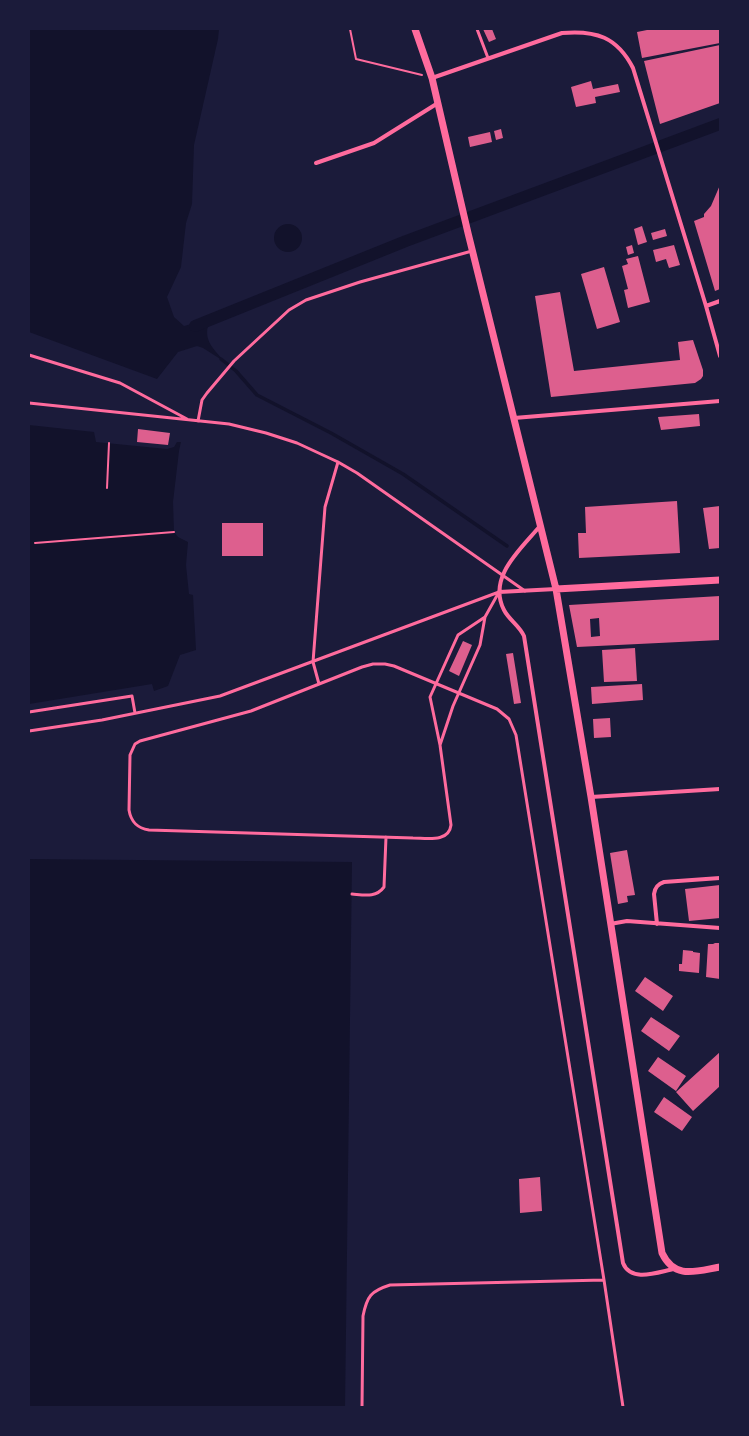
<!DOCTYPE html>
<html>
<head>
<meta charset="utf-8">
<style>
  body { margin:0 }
  #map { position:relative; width:749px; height:1436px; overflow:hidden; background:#1b1b3a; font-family:Overpass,sans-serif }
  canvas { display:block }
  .frame { position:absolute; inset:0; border:30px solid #1b1b3a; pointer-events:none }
</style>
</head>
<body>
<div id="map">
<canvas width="749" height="1436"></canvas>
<div class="frame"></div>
</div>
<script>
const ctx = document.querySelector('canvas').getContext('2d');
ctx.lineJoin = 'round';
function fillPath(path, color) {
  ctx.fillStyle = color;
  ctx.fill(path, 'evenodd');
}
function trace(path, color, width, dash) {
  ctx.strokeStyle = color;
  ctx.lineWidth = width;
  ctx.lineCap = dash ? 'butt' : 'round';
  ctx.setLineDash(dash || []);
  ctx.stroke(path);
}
const water = new Path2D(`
  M29,29H219L218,39L194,145L192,204L186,223L181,267L167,297L174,317L184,326L210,319C202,340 212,347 225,362L203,348L197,346L178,352L157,379L29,332Z
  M274 238a14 14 0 1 1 28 0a14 14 0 1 1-28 0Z
  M29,425L94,432L96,442L167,449L174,447L177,442H181L179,451L173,502L174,532L178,537L188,542L186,565L189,594L193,595L196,650L180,655L168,686L154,691L152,684L29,704Z
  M29,859L352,862L345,1407H29Z`);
const stream = new Path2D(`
  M221,359L236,371L257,395L331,433L403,474L507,546`);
const canal = new Path2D(`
  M195,326L406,241L720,124`);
const building = new Path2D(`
  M483,29H492L496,39L489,42Z
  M652,29H720V43L642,58L637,32Z
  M720,45V103L660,124L644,61Z
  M591,81L593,89L618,84L620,92L595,97L596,103L576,107L571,87Z
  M501,129L503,138L496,140L494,131Z
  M490,132L492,142L470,147L468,137Z
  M720,185V289L715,291L694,221L704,217V214L711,206Z
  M642,226L647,242L638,245L634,229Z
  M665,229L667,236L653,240L651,233Z
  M632,245L634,253L628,255L626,247Z
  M674,245L680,265L669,268L666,259L656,262L653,250Z
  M638,256L650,302L628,308L624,290L628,289L622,266L628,264L626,259Z
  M604,267L620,322L597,329L581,274Z
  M560,292L574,371L680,360L678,342L693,340L703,370V376L701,379L695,383L551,397L535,296Z
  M699,414L700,426L661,430L658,417Z
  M138,429L170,433L168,445L137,442Z
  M677,501L680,553L579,558L578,533H586L585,507Z
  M720,506V548L709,549L703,508Z
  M222,523H263V556H222Z
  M720,596V640L577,647L569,605ZM599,618L600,636L591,637L590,619Z
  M463,641L472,645L459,676L449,671Z
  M635,648L637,681L604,682L602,650Z
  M513,653L521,703L514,704L506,654Z
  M642,684L643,700L592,704L591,687Z
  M610,718L611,737L594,738L593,719Z
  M627,850L635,895L627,896L628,902L618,904L610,853Z
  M720,885V918L689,921L685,889Z
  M715,943H720V979L706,977L708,944H713Z
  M683,950L693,951V952L700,953L699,973L679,971V964H682Z
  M645,977L673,996L663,1011L635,991Z
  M651,1017L680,1036L669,1051L641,1031Z
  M720,1052V1086L693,1111L676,1092Z
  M658,1057L686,1076L676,1091L648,1071Z
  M664,1097L692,1117L682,1131L654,1112Z
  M540,1177L542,1211L520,1213L519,1179Z`);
const path = new Path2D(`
  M350,29L356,59L422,75
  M107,488L109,443
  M35,543L174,532`);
const service = new Path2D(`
  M477,29L488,58
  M29,355L120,383L187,419
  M29,403L229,424L266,433L297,443L338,462L357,473L525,591
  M198,421L202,400L207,393L234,361L289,310L306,300L360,282L472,251
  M485,617L499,592
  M319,684L313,662L325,507L338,462
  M29,712L132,696L135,713
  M29,731L102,720L220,696L499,592
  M440,745L453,706L480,645L485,617L458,635L430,697L440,745L451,825C449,843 426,838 413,838L149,830C137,828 131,822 129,810L130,755L135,744L140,741L251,711L362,667L373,664H385L394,666L497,709L509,719L516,735L604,1280L623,1407
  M352,894C364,895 376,898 384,887L386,837
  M362,1407L363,1316C367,1296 371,1291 390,1285L604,1280`);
const minor = new Path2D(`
  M432,78L562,33C596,30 617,37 633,68L706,306L720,356
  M316,163L374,143L438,103
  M706,306L720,301
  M514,418L720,401
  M540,526C521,549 487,577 504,610C509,620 519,625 524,636L623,1263C631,1283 658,1272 674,1269
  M499,592L556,589
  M591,797L720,789
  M610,924L627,921L720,928
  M657,924L654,894C655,887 658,884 664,882L720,878`);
const tertiary = new Path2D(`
  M415,29L432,78L468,233L556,589L591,797L662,1253C675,1280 696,1271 720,1267
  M556,589L720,580`);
fillPath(water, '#12122b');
trace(stream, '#12122b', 3.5);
trace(canal, '#12122b', 12);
fillPath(building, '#dd5f8e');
trace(path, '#ff6b9d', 2);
trace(service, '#ff6b9d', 3);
trace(minor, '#ff6b9d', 4);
trace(tertiary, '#ff6b9d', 7);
</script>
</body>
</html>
